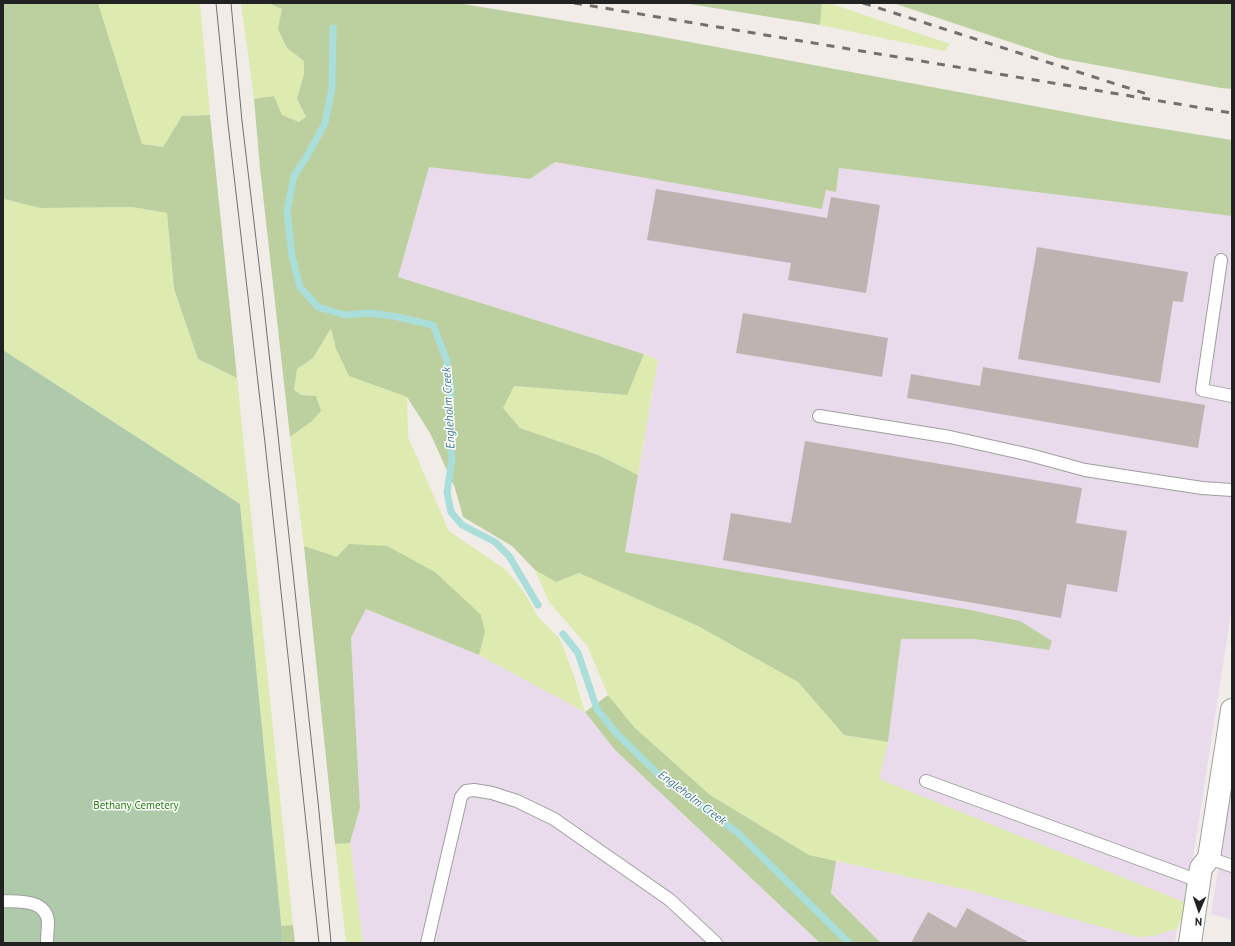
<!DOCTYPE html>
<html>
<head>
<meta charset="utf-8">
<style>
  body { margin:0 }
  #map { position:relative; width:1235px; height:946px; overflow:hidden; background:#f2ece9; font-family:"PT Sans",sans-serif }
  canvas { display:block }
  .frame { position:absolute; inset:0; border:4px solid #222; pointer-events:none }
  .north { position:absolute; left:1179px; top:890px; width:40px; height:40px; -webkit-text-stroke:3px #fff; paint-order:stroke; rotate:182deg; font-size:11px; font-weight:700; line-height:16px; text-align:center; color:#222 }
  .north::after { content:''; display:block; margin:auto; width:14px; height:18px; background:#222; clip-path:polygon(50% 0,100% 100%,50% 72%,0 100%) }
</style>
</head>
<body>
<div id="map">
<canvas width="1235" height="946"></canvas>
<div class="frame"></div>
<div class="north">N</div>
</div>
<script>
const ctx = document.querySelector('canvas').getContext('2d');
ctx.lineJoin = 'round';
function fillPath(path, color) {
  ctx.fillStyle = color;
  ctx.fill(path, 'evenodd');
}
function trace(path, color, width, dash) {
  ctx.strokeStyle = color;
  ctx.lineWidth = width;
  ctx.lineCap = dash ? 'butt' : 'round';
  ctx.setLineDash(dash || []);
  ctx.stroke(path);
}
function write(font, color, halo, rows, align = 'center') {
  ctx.font = font + ' "PT Sans",sans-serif';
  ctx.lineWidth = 3;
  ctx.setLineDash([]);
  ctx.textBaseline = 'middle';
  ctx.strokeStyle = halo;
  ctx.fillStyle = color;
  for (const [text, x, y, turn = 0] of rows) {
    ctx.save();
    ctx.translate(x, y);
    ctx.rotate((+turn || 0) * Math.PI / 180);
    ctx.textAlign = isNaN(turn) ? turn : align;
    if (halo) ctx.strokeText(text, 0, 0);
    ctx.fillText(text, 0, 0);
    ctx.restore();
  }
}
const industrial = new Path2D(`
  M555,162L822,208L826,190L836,191L839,168L1232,216V607L1186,903L878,779L888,741L900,639H975L1020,621L971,610L625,552L658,360L644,354L398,277L429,166L530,179Z
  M366,609L479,655L585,712L615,750L820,943H363L350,843L360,808L351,638Z
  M1232,780V920L1211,914Z
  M836,861L973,891L1153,936L1177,929L1175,943H883L879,941L831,892Z`);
const grass = new Path2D(`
  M98,3H200L210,115L182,116L163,147L142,144Z
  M241,3H268L282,9L287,48L304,61V74L297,99L306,117L299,122L282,115L274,96L254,99Z
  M822,3H829L950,44L945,51L820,25Z
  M3,199L40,208L132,207L167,213L174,289L198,359L237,378L293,925L281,926L240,504L3,350Z
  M331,327L336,349L349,376L407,397L408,437L449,531L506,570L518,584L527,597L538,617L560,639L572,670L585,712L479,655L485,632L337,557L304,546L290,437L312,421L316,396L301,395L294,390L297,369L313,358Z
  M644,354L658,360L638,475L598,455L520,428L503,408L513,386L626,395Z
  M535,570L556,582L579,573L698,626L798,682L844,735L888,742L879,779L1186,903L1183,916L1177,929L1153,936L1138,937L973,891L809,855L710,795L634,727L608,695L588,647L549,602Z
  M350,843L363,943H346L335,844Z`);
const forest = new Path2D(`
  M3,3H98L142,144L163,147L182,116L210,115L237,378L198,359L174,289L167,213L132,207L40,208L4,199L3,197Z
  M268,3H457L652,35L1120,122L1232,140V216L839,168L836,192L826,190L822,209L555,162L530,179L429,167L398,277L644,354L627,395L514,386L503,408L520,428L598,455L638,475L625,552L971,610L1020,621L1052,641L1049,650L975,639H901L888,742L844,735L798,682L698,626L579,573L556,582L535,570L512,546L463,517L455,488L430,433L407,397L349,376L336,349L331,328L313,358L297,369L294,390L301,395L316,396L321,411L312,421L290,437L260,168L254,99L274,96L282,115L299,122L306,117L297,99L304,74V61L287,48L278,29L282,9Z
  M683,3H822L820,25Z
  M893,3H1232V89L1221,88L1058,58Z
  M349,544L387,546L435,572L481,615L485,632L479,655L366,609L351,638L360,808L350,843L335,844L304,546L337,557Z
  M608,695L634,727L710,795L809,855L836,861L831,893L879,941L883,943H820L615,750L585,712Z
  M293,925L295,943H283L281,926Z`);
const cemetery = new Path2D(`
  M3,350L240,504L283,943H3Z`);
const stream = new Path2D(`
  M333,28L332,88L325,123L307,156L294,176L287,211L292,256L300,287L318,307L345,315L370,313L398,317L433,325L446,358L451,390L449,422L452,459L447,492L451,512L462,525L495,542L509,556L538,605
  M563,634L578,653L597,709L616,733L658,774L738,833L849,943`);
const building = new Path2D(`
  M656,189L827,218L831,197L880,205L866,293L788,280L791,263L647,240Z
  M1037,247L1188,272L1183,302L1173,301L1160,383L1018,359Z
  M743,313L888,338L882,377L736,353Z
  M983,367L1205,405L1198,448L907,398L911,374L980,386Z
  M805,441L1082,488L1076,523L1127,531L1117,592L1067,584L1061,618L723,560L731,513L791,523Z
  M967,908L1030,943H911L928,912L956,928Z`);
const service = new Path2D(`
  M1221,260L1202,390L1232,396
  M819,416L950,437L1030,455L1085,470L1202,488L1232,490
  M926,781L1199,881
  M1209,858L1232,866
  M3,901C19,902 45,899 48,921C48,928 47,936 47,943
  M427,943L461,797L466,791L474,790L492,793L517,801L554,819L670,900L716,943`);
const minor = new Path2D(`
  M1190,943L1201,868L1209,858L1232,710`);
const tram = new Path2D(`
  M216,3L228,124L265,443L319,943
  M231,3L242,121L263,298L319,811L331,943`);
const rail = new Path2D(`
  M574,3L1232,113
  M863,3L1147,94`);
const parkNames = [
  ["Bethany Cemetery",136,806]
];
const waterNames = [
  ["Engleholm Creek",449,408,-93],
  ["Engleholm Creek",692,798,37]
];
fillPath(industrial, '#e9dbeb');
fillPath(grass, '#ddeab0');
fillPath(forest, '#bbd09e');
fillPath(cemetery, '#aecaaa');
trace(stream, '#aadedb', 7);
fillPath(building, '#bfb3b2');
trace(service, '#9f9f9f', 14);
trace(minor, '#9f9f9f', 24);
trace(service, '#fff', 12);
trace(minor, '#fff', 22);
trace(tram, '#707070', 1);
trace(rail, '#707070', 3, [8, 8]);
write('11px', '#24820d', '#fff', parkNames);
write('italic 12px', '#3f798a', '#fff', waterNames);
</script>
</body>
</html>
